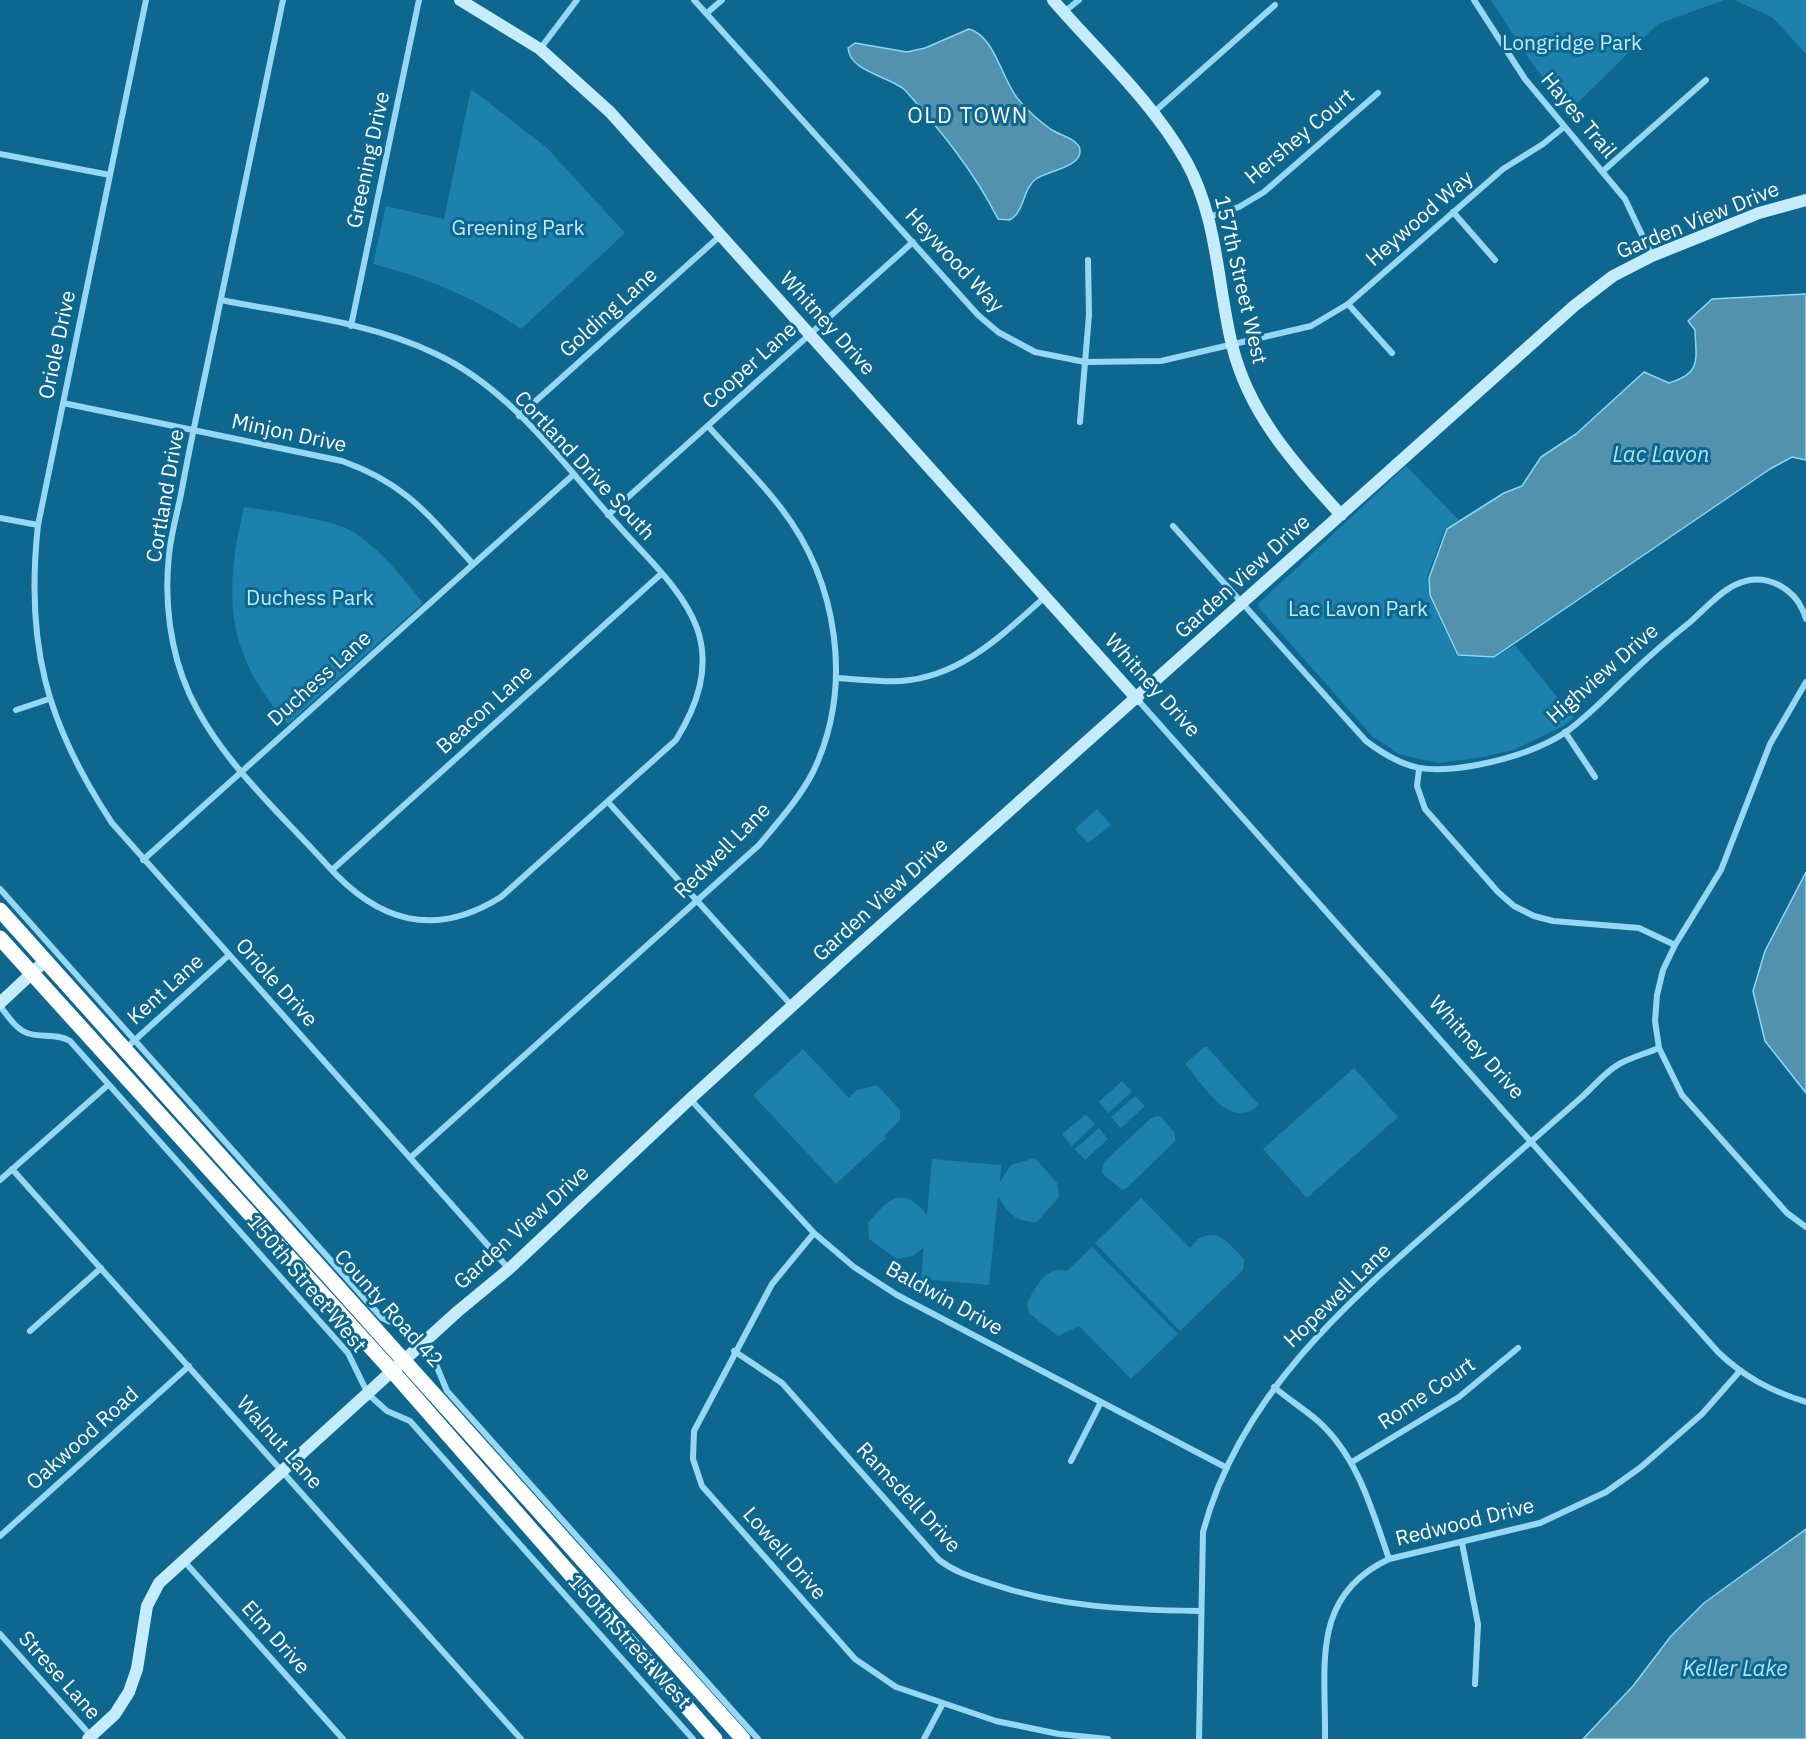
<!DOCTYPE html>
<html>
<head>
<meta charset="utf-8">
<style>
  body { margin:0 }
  canvas { display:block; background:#0e678e }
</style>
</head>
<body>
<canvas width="1806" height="1739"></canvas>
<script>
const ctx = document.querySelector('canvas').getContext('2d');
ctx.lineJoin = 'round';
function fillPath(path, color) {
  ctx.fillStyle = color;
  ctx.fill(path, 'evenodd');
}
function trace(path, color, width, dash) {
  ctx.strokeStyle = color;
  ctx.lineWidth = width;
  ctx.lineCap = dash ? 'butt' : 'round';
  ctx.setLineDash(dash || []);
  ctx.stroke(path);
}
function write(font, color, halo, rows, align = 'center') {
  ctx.font = font + ' "IBM Plex Sans",sans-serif';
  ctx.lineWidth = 6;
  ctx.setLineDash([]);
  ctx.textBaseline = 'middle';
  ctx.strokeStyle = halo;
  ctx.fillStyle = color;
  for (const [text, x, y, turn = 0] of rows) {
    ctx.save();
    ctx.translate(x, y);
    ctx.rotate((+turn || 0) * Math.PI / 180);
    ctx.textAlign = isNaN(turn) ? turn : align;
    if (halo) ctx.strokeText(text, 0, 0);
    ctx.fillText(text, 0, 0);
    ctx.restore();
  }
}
const green = new Path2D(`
  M1491,0H1724L1658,24L1569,111L1529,59Z
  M1735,0H1806V54L1773,18Z
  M471,89L547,148L625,233L521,329C474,297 427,278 373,264L386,206L444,219Z
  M1406,466L1459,520L1445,529L1427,577L1429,595L1457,656L1494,658L1515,645L1574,718L1560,728L1513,750L1483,757L1439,763L1401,755L1373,737L1258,607L1259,603Z
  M244,507C271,511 334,519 355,533C381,550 404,579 423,603L288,724C226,654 223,596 244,507Z
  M1097,809L1111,825L1088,843L1075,829Z
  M1204,1047H1207L1259,1105C1229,1132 1205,1086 1185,1064Z
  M803,1049L849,1098L857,1090L877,1085L900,1110V1120L884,1136L886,1138L836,1184L753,1095Z
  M1354,1068L1398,1117L1307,1198L1263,1149Z
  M1122,1081L1132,1092L1108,1113L1099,1102Z
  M1135,1096L1145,1106L1121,1128L1111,1117Z
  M1086,1114L1095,1124L1072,1146L1062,1134Z
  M1157,1116L1161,1117L1175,1133V1141L1128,1187L1122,1190L1102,1173L1104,1162L1151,1118Z
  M1099,1128L1108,1139L1085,1160L1075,1149Z
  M1035,1158L1057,1183L1059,1197L1037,1222C1016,1223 1007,1212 998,1196L989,1285L921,1279L924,1247L913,1256L897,1259L869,1239L868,1223C889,1199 902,1184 927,1215L932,1159L1001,1165L1000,1182L1011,1165Z
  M1141,1198L1190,1248C1211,1221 1227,1241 1244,1259L1243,1270L1180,1331L1095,1243Z
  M1092,1247L1178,1334L1131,1379L1079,1326L1058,1336L1029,1313L1027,1302C1038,1285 1045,1265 1067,1271Z`);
const water = new Path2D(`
  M969,29C995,36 1002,80 1018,99C1027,110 1040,122 1052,130C1060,135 1070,137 1076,143C1079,146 1080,147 1080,151C1081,167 1047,171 1036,179C1022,189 1025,213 1009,220L998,219C974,171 940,130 905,90C889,76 850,72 848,48L855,43L907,52L925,48Z
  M1806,294V460L1792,457L1770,469L1494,657L1458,655L1430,595L1429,578L1447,529L1504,493L1522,486L1541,457L1576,434L1644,372L1669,383C1702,373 1696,360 1695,330L1688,321L1712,299Z
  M1806,872V1093L1765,1041L1753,991L1765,951Z
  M1806,1529V1739H1583L1633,1686L1671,1636L1704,1603Z`);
const street = new Path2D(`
  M146,0L38,525C25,644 46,723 112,823L509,1269
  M694,0L978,315L998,332L1035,352L1085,362L1161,361L1311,326L1348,304L1503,169L1543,144L1564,127
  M1474,0L1525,79L1625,199L1652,256
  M1064,12L1079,0
  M707,13L722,0
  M540,49L577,0
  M1153,113L1275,5
  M0,154L110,175
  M1603,171L1706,80
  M1453,212L1495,260
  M1209,217L1239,207L1264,192L1378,93
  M221,300C292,314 370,322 436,354C511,389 563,464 617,524C645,556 682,588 697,628C711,668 697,706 676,740L501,897C434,939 378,922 327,865C279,812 219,759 189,693C170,651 164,601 169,555C171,534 177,514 181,494C189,451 198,408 207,366C232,244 257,122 283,0
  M1348,304L1392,353
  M351,326L419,0
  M63,403L342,461C407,484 428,515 473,564
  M519,416L721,235
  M1080,422L1089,315L1088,260
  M608,515L913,242
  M0,518L38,525
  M1173,526L1366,741C1406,771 1428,774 1477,765C1508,759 1539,750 1566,732C1587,717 1605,698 1624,680C1645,660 1666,641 1689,623C1703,611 1718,593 1735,585C1765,570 1797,588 1806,619
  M836,678C857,679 880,682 901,681C961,677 1003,634 1046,596
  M1806,682L1770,744L1721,870L1675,945L1663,970L1657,995L1655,1021L1659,1048L1682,1095L1787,1213L1806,1227
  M1137,699L1718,1352C1744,1377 1771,1391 1806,1402
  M16,710L49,699
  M1565,732L1595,777
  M1419,769L1417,786L1425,809L1498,892L1514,906L1534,916L1553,921L1639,928L1675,945
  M608,802L792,1006
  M143,860L573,475
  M332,870L661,574
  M0,889L382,1318L410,1331L432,1355L447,1391L758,1739
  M0,1006C7,1015 16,1029 27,1033C41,1038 57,1033 70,1041L348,1353L368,1394L387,1411L410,1421L693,1739
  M125,1049L229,955
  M690,1099L814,1233L854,1267L897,1295L1227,1468
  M410,1158L759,845C778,822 799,799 813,772C854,686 838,582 781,508C759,479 732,453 708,426
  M12,1169L521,1739
  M0,1180L108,1085
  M814,1233L772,1284L694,1431L693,1459L702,1486L855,1659L896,1687L996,1721L1059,1734L1108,1739
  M30,1331L101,1268
  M734,1351L782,1383L939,1560C955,1572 971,1577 989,1583C1058,1607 1127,1610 1199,1611
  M1274,1387C1288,1399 1304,1409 1318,1421C1358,1457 1372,1510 1389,1559
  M1071,1461L1101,1402
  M1352,1462L1459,1397L1518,1348
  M0,1536L189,1366
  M1462,1543L1478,1624L1475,1684
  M184,1561L343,1739
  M0,1634L91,1736
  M924,1739L942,1705
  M1199,1739L1203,1532C1245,1375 1379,1277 1494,1174C1524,1148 1553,1122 1583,1096C1595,1085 1607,1070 1621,1063C1633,1057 1647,1053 1659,1048
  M1325,1739C1326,1666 1310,1596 1389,1559L1540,1523L1606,1492L1641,1467L1702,1414L1739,1372`);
const secondary = new Path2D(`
  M460,0L540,49L610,112L1137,699
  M1053,0C1098,52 1152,101 1186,161C1218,218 1217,284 1232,345C1249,415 1295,464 1341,515
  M0,1003L45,961
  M88,1739L115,1714L129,1692L137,1669L147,1606L159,1583L457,1312L509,1269L690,1099L848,955L1574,306L1613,276L1652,256L1759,213L1806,200`);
const highway = new Path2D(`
  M0,910L743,1739
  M0,938L393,1372L715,1739`);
const parkNames = [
  ["Longridge Park",1572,44],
  ["Greening Park",518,229],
  ["Duchess Park",310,599],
  ["Lac Lavon Park",1358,610]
];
const streetNames = [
  ["Hayes Trail",1578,116,50],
  ["Hershey Court",1300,137,-40],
  ["Greening Drive",369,160,-78],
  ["Heywood Way",1420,219,-41],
  ["Garden View Drive",1698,221,-22],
  ["Heywood Way",954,261,47],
  ["157th Street West",1240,280,77],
  ["Golding Lane",609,313,-42],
  ["Whitney Drive",827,324,48],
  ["Oriole Drive",58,345,-78],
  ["Cooper Lane",750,366,-42],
  ["Minjon Drive",289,434,12],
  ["Cortland Drive South",584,466,47],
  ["Cortland Drive",166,496,-80],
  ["Garden View Drive",1243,577,-42],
  ["Highview Drive",1603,674,-41],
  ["Duchess Lane",320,679,-42],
  ["Whitney Drive",1152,686,48],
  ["Beacon Lane",485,710,-42],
  ["Redwell Lane",723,851,-45],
  ["Garden View Drive",881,900,-42],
  ["Oriole Drive",276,983,48],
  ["Kent Lane",166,990,-42],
  ["Whitney Drive",1476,1048,48],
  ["Garden View Drive",522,1228,-42],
  ["150th Street West",306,1284,50],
  ["Hopewell Lane",1338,1296,-44],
  ["Baldwin Drive",944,1299,29],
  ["County Road 42",388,1309,48],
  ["Rome Court",1427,1394,-34],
  ["Oakwood Road",83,1439,-42],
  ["Walnut Lane",279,1443,48],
  ["Ramsdell Drive",908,1498,47],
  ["Redwood Drive",1465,1523,-14],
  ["Lowell Drive",784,1554,49],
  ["Elm Drive",275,1638,48],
  ["150th Street West",629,1642,48],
  ["Strese Lane",59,1676,48]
];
const neighbourhoodNames = [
  ["OLD TOWN",968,117]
];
const waterNames = [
  ["Lac Lavon",1661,456],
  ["Keller Lake",1735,1670]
];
fillPath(green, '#1c81ac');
fillPath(water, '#5292ae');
trace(water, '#87d8f7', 1.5);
trace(street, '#96d8f3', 6);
trace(secondary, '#c5ecfd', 12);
trace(highway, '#fff', 15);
write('21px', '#bdebfe', '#0e678e', parkNames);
write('21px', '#fff', '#0e678e', streetNames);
ctx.letterSpacing = '1.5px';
write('22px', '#fff', '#0e678e', neighbourhoodNames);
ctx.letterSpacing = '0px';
write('italic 22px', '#abe4fb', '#0e678e', waterNames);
</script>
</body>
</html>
